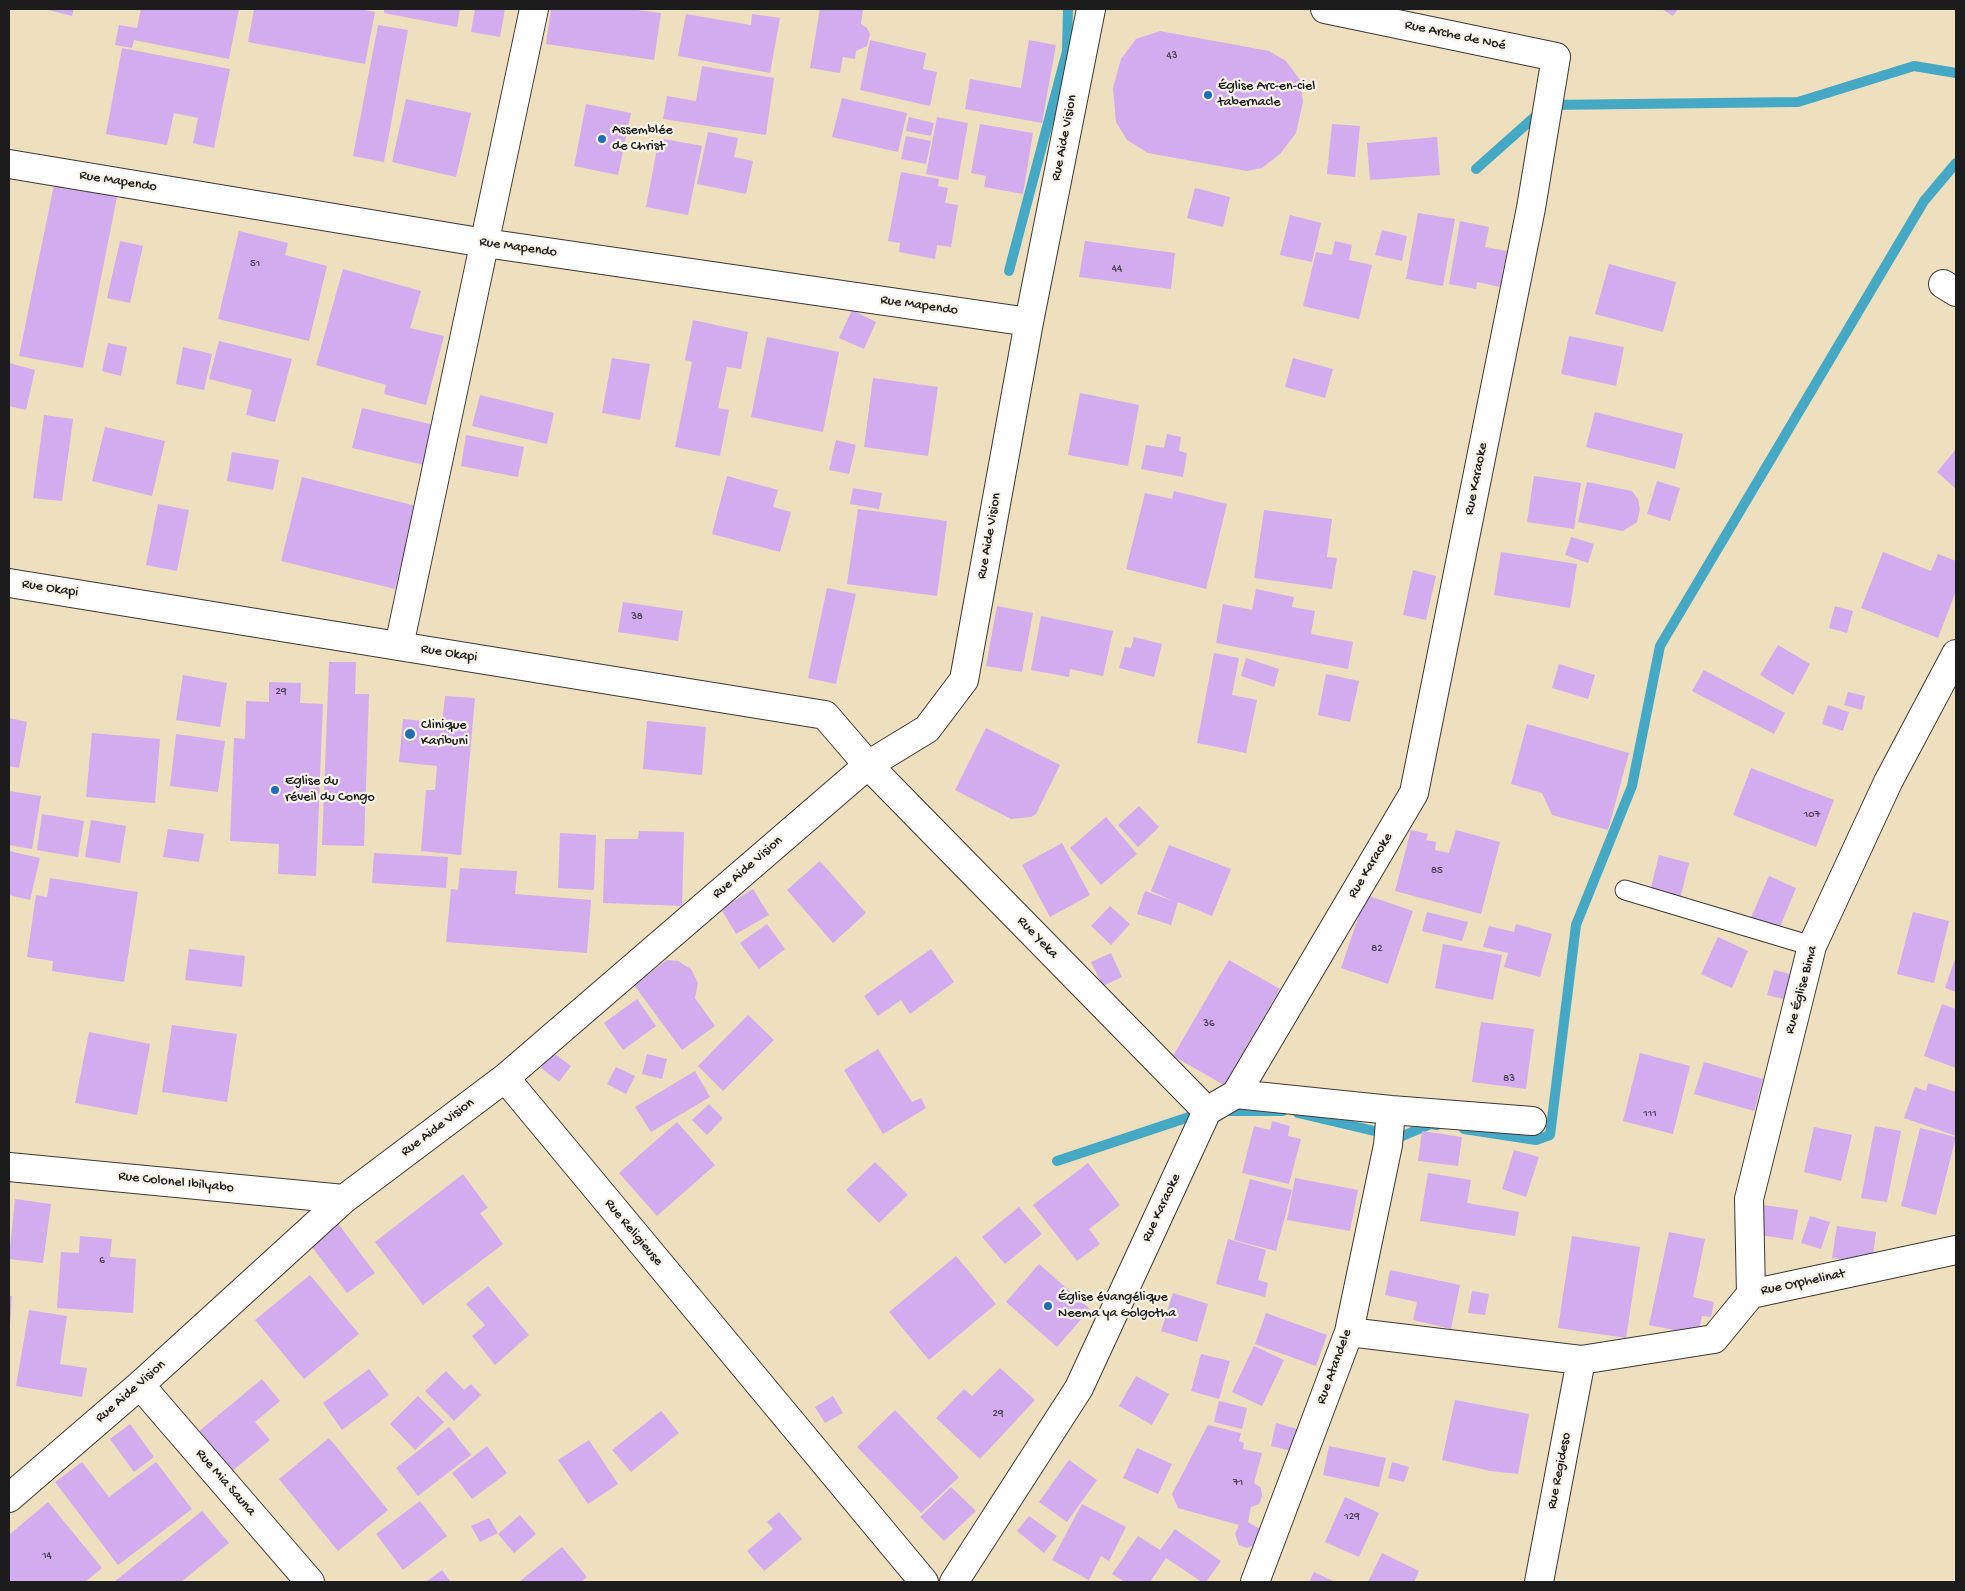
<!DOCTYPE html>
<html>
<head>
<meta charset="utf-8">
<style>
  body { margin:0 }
  #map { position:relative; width:1965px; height:1591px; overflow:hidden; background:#eedfbf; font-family:"Gochi Hand",sans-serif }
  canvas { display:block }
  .frame { position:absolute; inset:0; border:10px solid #1c1c1c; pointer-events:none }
</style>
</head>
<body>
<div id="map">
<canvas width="1965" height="1591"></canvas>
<div class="frame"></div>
</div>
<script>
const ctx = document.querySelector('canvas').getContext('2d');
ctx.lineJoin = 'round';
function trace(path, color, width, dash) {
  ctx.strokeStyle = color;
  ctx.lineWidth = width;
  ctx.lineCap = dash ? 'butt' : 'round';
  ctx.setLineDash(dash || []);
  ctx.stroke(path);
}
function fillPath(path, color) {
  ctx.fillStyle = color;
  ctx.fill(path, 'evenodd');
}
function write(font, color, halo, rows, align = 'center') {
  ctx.font = font + ' "Gochi Hand",sans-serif';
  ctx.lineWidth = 4.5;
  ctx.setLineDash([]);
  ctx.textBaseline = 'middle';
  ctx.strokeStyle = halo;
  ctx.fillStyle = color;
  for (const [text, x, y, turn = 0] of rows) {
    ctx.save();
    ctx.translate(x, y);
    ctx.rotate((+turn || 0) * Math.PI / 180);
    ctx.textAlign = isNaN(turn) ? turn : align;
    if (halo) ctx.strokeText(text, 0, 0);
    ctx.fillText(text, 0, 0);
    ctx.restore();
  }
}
const stream = new Path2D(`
  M1476,169L1548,105L1798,102L1914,66L1956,73
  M1009,271L1067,51L1068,9
  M1220,1111H1283
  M1298,1113L1400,1137L1431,1124L1437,1125
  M1464,1129L1536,1140L1550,1135L1576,925L1632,786L1660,646L1924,201L1956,163
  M1057,1161L1201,1113`);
const building = new Path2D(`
  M45,9H74L72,16Z
  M141,9H239L229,59L134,40L132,48L115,45L119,25L137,28Z
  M254,9H358L375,12L365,64L248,42Z
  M384,9H460L457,27L384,13Z
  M475,9H505L500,37L471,32Z
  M551,9H629L661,13L654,60L546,44Z
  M820,9H863L861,24L867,28L870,34L867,46L856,51L855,59L843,57L840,73L810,68Z
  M1662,9H1678L1673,16Z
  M686,14L751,25L752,14L780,18L770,73L678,56Z
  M378,25L408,30L384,162L353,156Z
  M1160,31L1269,51L1286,61L1300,80L1303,102L1296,133L1280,154L1262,168L1247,171L1148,153L1127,140L1116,122L1113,88L1121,59L1136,39Z
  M870,40L926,53L923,69L937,72L930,106L860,90Z
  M1029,40L1056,45L1042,123L965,109L970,79L1021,88Z
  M122,48L230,69L214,148L193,143L198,118L174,113L167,145L106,134Z
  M702,66L774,78L766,135L663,119L667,96L696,101Z
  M842,98L907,113L898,152L832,137Z
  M406,99L471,113L456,177L392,162Z
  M586,104L631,113L618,175L574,166Z
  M909,117L934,123L931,136L906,131Z
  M937,117L968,123L958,180L926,174Z
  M980,124L1033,133L1023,194L984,187L986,176L971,173Z
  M1332,124L1360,126L1355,177L1327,174Z
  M708,132L738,138L734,157L753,161L746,194L697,184Z
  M906,136L931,141L926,164L901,159Z
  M1437,137L1440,175L1370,180L1367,143Z
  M659,138L702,146L688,215L646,207Z
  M901,172L939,179L938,186L948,188L945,203L958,205L951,247L937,245L935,259L899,252L900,243L888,241Z
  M56,175L119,187L83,368L19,356Z
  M1195,188L1230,197L1223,227L1187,218Z
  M1418,213L1455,219L1443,286L1406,279Z
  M1290,215L1321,223L1312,262L1280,255Z
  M1460,221L1489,227L1485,247L1507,251L1500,287L1477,282L1476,289L1449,284Z
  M1382,230L1407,236L1402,261L1375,255Z
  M239,231L288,243L285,255L327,266L309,341L218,319Z
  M120,241L143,246L130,303L107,298Z
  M1085,241L1175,253L1171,289L1079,277Z
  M1335,241L1352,245L1349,260L1372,265L1359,319L1303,306L1316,252L1332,255Z
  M1609,264L1676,282L1663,332L1595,314Z
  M343,269L421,291L410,328L444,336L426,405L384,394L386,385L316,365Z
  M852,310L876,322L864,349L839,338Z
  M693,320L748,332L741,369L727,367L718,408L729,410L720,456L675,447L692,362L685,360Z
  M1569,336L1624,347L1616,386L1561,374Z
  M767,337L839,352L823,432L751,417Z
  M219,341L292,359L275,422L246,415L252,390L209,379Z
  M108,343L127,347L121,376L102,371Z
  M183,347L212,354L204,390L176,384Z
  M612,358L650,364L640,420L602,413Z
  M1293,358L1333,369L1325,398L1285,387Z
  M9,363L35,370L26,410L9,406Z
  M873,378L938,387L928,456L864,447Z
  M1080,393L1139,405L1128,466L1068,455Z
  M480,395L554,413L547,444L472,426Z
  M362,408L434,425L424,465L352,448Z
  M1595,412L1683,434L1675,469L1586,447Z
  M44,415L73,419L62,501L33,498Z
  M105,427L165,441L152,496L92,481Z
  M1167,434L1181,437L1179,451L1187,453L1183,477L1141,469L1146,445L1164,448Z
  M466,435L524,447L518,477L461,466Z
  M836,440L856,445L849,474L829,470Z
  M1956,449V489L1937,472Z
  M232,452L279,460L273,490L227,481Z
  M727,476L778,490L773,507L791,512L780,552L712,534Z
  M1534,476L1581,483L1574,529L1527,522Z
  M302,477L416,506L395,589L281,561Z
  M1657,481L1680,488L1670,521L1647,514Z
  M1587,482L1632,491L1638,499L1640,509L1637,522L1623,531L1578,522Z
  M853,488L882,493L879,509L850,504Z
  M1174,491L1227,504L1206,589L1126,569L1145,493L1172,499Z
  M158,504L189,510L177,571L146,565Z
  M858,509L947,521L937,596L847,584Z
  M1264,510L1332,519L1327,557L1337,558L1332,589L1254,578Z
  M1571,537L1594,544L1588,563L1565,555Z
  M1501,552L1577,564L1570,608L1494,595Z
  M1883,552L1931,571L1938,554L1956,561V591L1938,638L1861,608Z
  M1413,570L1436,576L1426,620L1403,615Z
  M827,588L856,594L836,684L808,678Z
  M1256,589L1294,597L1292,607L1315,611L1311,634L1353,642L1348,669L1216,643L1223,604L1252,610Z
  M623,602L683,611L678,641L618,632Z
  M997,606L1033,613L1022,672L986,666Z
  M1835,606L1853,611L1847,633L1829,628Z
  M1041,616L1113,631L1103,676L1070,669L1069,677L1031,670Z
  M1134,637L1162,644L1154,677L1119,668L1125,647L1131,648Z
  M1778,645L1810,664L1793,695L1760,675Z
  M1214,653L1239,658L1232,695L1257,700L1246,753L1197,743Z
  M1246,658L1279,669L1274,687L1241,676Z
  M329,662H356L355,694H369L364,846L322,845Z
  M1559,664L1595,675L1588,699L1552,688Z
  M1704,670L1785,713L1774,734L1692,691Z
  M1326,674L1359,681L1350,722L1318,715Z
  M183,675L227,683L220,727L176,720Z
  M269,682L301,683L300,703L323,704L316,876L278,874L279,844L230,841L234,738L245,739L246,701L269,702Z
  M1848,692L1865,696L1862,710L1844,705Z
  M445,696L475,698L461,855L421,851L426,790H435L437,766L399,762L403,719L442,723Z
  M1828,705L1849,712L1843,731L1822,724Z
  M9,718L27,722L19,768L9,766Z
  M647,721L706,727L702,775L643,769Z
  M1527,724L1629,753L1608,830L1552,815L1542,793L1511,784Z
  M986,728L1060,765L1036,814L1031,817L1011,819L955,790Z
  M92,733L160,739L155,803L86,797Z
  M176,734L225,741L218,792L170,786Z
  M1751,768L1834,800L1816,847L1733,815Z
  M9,791L41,796L32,849L9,845Z
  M1139,806L1159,827L1138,847L1118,825Z
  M42,814L84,821L78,857L37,850Z
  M1106,817L1137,854L1101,885L1070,848Z
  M91,820L126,826L120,863L85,857Z
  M168,829L204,834L199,862L163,857Z
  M1411,830L1428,834L1426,840L1436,842L1435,850L1449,853L1456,830L1500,842L1481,914L1395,891Z
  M639,831L684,832L682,906L603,903L605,839H638Z
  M560,833L596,835L594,890L558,888Z
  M1062,843L1090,895L1050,917L1022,865Z
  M1169,845L1231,869L1212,916L1178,902L1171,925L1137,914L1145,891L1173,901L1151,891Z
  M9,851L40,858L30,900L9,895Z
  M374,853L448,857L446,888L372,883Z
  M1659,855L1689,863L1678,907L1648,900Z
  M820,861L866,913L833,943L787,890Z
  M460,868L517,871L515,894L591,900L587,953L446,942L451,889L458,890Z
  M1769,876L1796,888L1778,932L1750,920Z
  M50,878L138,892L124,982L52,971L53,961L27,957L36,895L47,897Z
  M753,889L769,915L736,934L721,909Z
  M1366,895L1413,911L1388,984L1341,968Z
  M1110,906L1130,924L1111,945L1091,926Z
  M1427,912L1468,922L1462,941L1422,931Z
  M1913,912L1949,921L1934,983L1897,974Z
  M767,924L785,949L759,969L740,943Z
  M1516,924L1552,934L1540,977L1504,967L1508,953L1483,947L1489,926L1514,932Z
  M1718,937L1748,951L1732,988L1701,974Z
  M1443,944L1502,955L1493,1000L1435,988Z
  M189,949L245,956L242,987L185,980Z
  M931,949L954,982L910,1014L901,1000L878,1016L864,996Z
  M1111,953L1122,977L1103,986L1091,962Z
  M1956,956V992L1945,988Z
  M667,960L678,961L691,969L698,983L695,998L715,1026L682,1050L634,985Z
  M1229,960L1280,989L1224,1085L1173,1056Z
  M1774,970L1794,975L1788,1000L1767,995Z
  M637,999L656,1026L623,1050L604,1023Z
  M1942,1004L1956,1009V1068L1924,1056Z
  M748,1015L774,1040L723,1091L698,1066Z
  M1481,1022L1534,1029L1526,1089L1472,1082Z
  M172,1025L237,1034L227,1102L162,1092Z
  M89,1032L150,1044L137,1115L75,1103Z
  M878,1049L912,1102L921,1098L926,1108L883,1134L844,1070Z
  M552,1052L571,1066L559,1082L541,1068Z
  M1640,1053L1690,1066L1673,1134L1623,1121Z
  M647,1054L667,1059L662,1079L642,1074Z
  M1704,1062L1763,1079L1754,1111L1694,1094Z
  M616,1067L635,1076L626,1094L607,1084Z
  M695,1071L710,1097L651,1132L635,1107Z
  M1928,1083L1956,1092V1136L1904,1118L1915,1087L1926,1091Z
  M709,1104L723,1118L707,1135L692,1120Z
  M1272,1121L1290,1126L1288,1136L1301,1139L1289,1184L1242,1173L1254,1126L1270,1130Z
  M677,1122L715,1165L657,1216L619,1173Z
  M1875,1126L1901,1131L1887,1202L1861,1198Z
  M1814,1127L1852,1135L1841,1181L1804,1172Z
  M1920,1128L1956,1137L1936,1215L1901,1206Z
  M1422,1131L1462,1137L1458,1166L1418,1161Z
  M1514,1150L1539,1157L1526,1197L1502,1189Z
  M875,1162L908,1195L879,1223L846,1190Z
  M1088,1163L1120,1205L1089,1229L1100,1244L1077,1261L1033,1205Z
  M1428,1173L1471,1180L1467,1203L1519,1212L1515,1236L1420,1221Z
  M463,1174L488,1208L480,1213L503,1244L423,1305L375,1242Z
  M1295,1178L1358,1190L1350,1231L1287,1220Z
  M1250,1179L1292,1190L1276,1251L1234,1240Z
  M15,1199L51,1204L43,1263L9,1259Z
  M1764,1205L1798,1210L1793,1240L1759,1235Z
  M1019,1207L1042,1234L1005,1264L982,1237Z
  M1810,1216L1830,1222L1821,1249L1801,1243Z
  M334,1218L375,1273L347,1293L306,1239Z
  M1837,1226L1876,1232L1872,1263L1832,1258Z
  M1669,1232L1705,1239L1693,1297L1714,1302L1711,1317L1702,1316L1698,1335L1649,1325Z
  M80,1236L112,1239L110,1257L136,1259L133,1313L57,1308L61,1252L79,1253Z
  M1572,1236L1640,1247L1626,1338L1558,1328Z
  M1228,1239L1266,1250L1258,1280L1268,1283L1265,1297L1216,1284Z
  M956,1256L996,1304L929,1360L889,1312Z
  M1039,1264L1090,1309L1057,1347L1006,1302Z
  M1390,1270L1460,1285L1451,1329L1413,1320L1417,1302L1385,1295Z
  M310,1275L359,1334L304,1379L255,1320Z
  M488,1286L529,1335L495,1365L472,1336L485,1325L466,1304Z
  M1472,1291L1489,1294L1485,1315L1468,1313Z
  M1173,1293L1208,1304L1197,1342L1161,1331Z
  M9,1296H12L10,1325H9Z
  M29,1310L67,1316L60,1364L87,1368L82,1397L16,1386Z
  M1266,1313L1327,1335L1316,1366L1255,1344Z
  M1254,1346L1284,1360L1262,1406L1232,1392Z
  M1201,1354L1230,1361L1219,1399L1191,1391Z
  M1000,1368L1035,1400L980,1459L936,1418L964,1389L972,1396Z
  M369,1369L389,1395L342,1430L323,1403Z
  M446,1371L464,1390L471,1384L481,1395L454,1421L425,1391Z
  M1136,1376L1169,1394L1152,1425L1119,1406Z
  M262,1379L280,1401L255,1422L270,1440L231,1472L198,1432Z
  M418,1396L444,1422L415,1450L390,1424Z
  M833,1396L843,1413L825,1423L815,1407Z
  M1455,1400L1529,1414L1518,1474L1490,1471L1442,1460Z
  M1219,1401L1247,1408L1242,1429L1214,1422Z
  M895,1410L959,1477L921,1513L857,1447Z
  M661,1411L679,1433L631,1472L612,1450Z
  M1276,1423L1297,1429L1292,1451L1271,1446Z
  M130,1424L154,1457L134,1472L110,1439Z
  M1208,1425L1241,1433L1239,1441L1244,1443L1243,1449L1262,1453L1254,1483L1261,1488L1262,1496L1259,1504L1251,1507L1248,1522L1260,1529V1536L1257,1544L1247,1548L1239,1545L1235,1534L1239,1525L1178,1508L1172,1494Z
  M449,1427L471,1455L418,1496L396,1468Z
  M329,1438L388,1510L338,1551L279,1479Z
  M589,1440L618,1484L588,1504L558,1460Z
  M487,1446L507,1473L472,1499L452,1473Z
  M1329,1446L1386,1458L1379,1487L1323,1475Z
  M1137,1448L1172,1464L1158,1494L1123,1478Z
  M1069,1460L1097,1480L1067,1522L1039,1502Z
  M82,1462L109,1497L156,1462L192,1509L118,1565L55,1482Z
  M1392,1462L1409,1467L1404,1482L1388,1478Z
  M951,1487L976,1511L944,1541L920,1517Z
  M1345,1497L1379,1513L1359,1557L1325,1542Z
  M420,1501L447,1536L403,1570L376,1534Z
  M48,1502L102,1568L85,1582H9V1535Z
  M1082,1504L1126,1527L1109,1561L1101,1556L1089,1580L1052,1560Z
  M202,1511L229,1543L181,1582H114Z
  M779,1512L802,1539L764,1571L747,1551L773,1529L767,1522Z
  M520,1515L536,1534L514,1553L498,1534Z
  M1029,1516L1057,1536L1044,1553L1017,1531Z
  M489,1518L498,1533L480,1542L471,1526Z
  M1175,1529L1221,1561L1206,1582H1202L1166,1558L1150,1582H1125L1112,1574L1138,1536L1160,1550Z
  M562,1547L587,1577L581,1582H519Z
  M1382,1553L1419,1571L1414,1582H1368Z
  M442,1570L451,1582H426Z
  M1314,1572L1335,1582H1309Z`);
const service = new Path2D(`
  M1625,890L1812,946`);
const minor = new Path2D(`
  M9,164L485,243L1029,322
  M1943,284L1956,292
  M9,583L825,715L868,765L1207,1111
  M399,646L534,9
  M505,1078L924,1582
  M1236,1094L1391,1110L1532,1121
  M9,1167L344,1199
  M1751,1294L1749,1199L1812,946L1888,782L1956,654
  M1349,1332L1581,1360L1714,1339L1751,1294L1956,1250
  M140,1385L310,1582
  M9,1498L140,1385L344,1199L505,1078L868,765L927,729L964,680L1029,322L1091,9
  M954,1582L1079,1388L1207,1111L1236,1094L1414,793L1531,208L1556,57L1325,9
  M1255,1582L1349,1332L1388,1145L1391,1110
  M1539,1582L1581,1360`);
const markers = [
  [1208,95,5,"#1f6fb2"],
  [602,139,5,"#1f6fb2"],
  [410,734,6,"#1f6fb2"],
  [275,790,5,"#1f6fb2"],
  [1048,1306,5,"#1f6fb2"]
];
const numberNames = [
  ["43",1172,56],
  ["51",255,264],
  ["44",1117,269],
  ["38",637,617],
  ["29",281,692],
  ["107",1812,815],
  ["85",1437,871],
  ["82",1377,949],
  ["36",1209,1024],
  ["83",1509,1079],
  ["111",1650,1114],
  ["6",102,1261],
  ["29",998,1414],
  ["71",1238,1483],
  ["129",1352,1517],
  ["14",47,1556]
];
const streetNames = [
  ["Rue Arche de Noé",1455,36,12],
  ["Rue Aide Vision",1065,138,-79],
  ["Rue Mapendo",118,182,9],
  ["Rue Mapendo",518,248,8],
  ["Rue Mapendo",919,306,8],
  ["Rue Karaoke",1477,479,-79],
  ["Rue Aide Vision",990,536,-80],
  ["Rue Okapi",50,589,9],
  ["Rue Okapi",449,654,9],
  ["Rue Karaoke",1371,866,-59],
  ["Rue Aide Vision",748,868,-41],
  ["Rue Yeka",1037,938,46],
  ["Rue Église Bima",1802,990,-75],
  ["Rue Aide Vision",438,1128,-37],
  ["Rue Colonel Ibilyabo",176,1183,6],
  ["Rue Karaoke",1162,1208,-65],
  ["Rue Religieuse",633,1233,50],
  ["Rue Orphelinat",1803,1283,-12],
  ["Rue Atandele",1335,1367,-70],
  ["Rue Aide Vision",131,1392,-41],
  ["Rue Regideso",1560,1471,-79],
  ["Rue Mia Sauna",225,1483,49]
];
const poiNames = [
  ["Église Arc-en-ciel",1218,87],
  ["tabernacle",1218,103],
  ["Assemblée",612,131],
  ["de Christ",612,147],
  ["Clinique",421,726],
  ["Karibuni",421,742],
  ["Eglise du",285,782],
  ["réveil du Congo",285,798],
  ["Église évangélique",1058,1298],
  ["Neema ya Golgotha",1058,1314]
];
trace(stream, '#45a9c5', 10);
fillPath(building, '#d2acef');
trace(service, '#3c3934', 21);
trace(minor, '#3c3934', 30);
trace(service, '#fff', 19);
trace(minor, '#fff', 28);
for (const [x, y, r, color] of markers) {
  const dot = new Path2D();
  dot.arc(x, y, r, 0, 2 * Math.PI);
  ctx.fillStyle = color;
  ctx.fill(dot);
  trace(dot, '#f7f3e8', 2);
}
write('11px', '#4a4051', null, numberNames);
write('14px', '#1c1c1c', '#f7f3e8', streetNames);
write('14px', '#1c1c1c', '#f7f3e8', poiNames, 'left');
</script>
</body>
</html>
